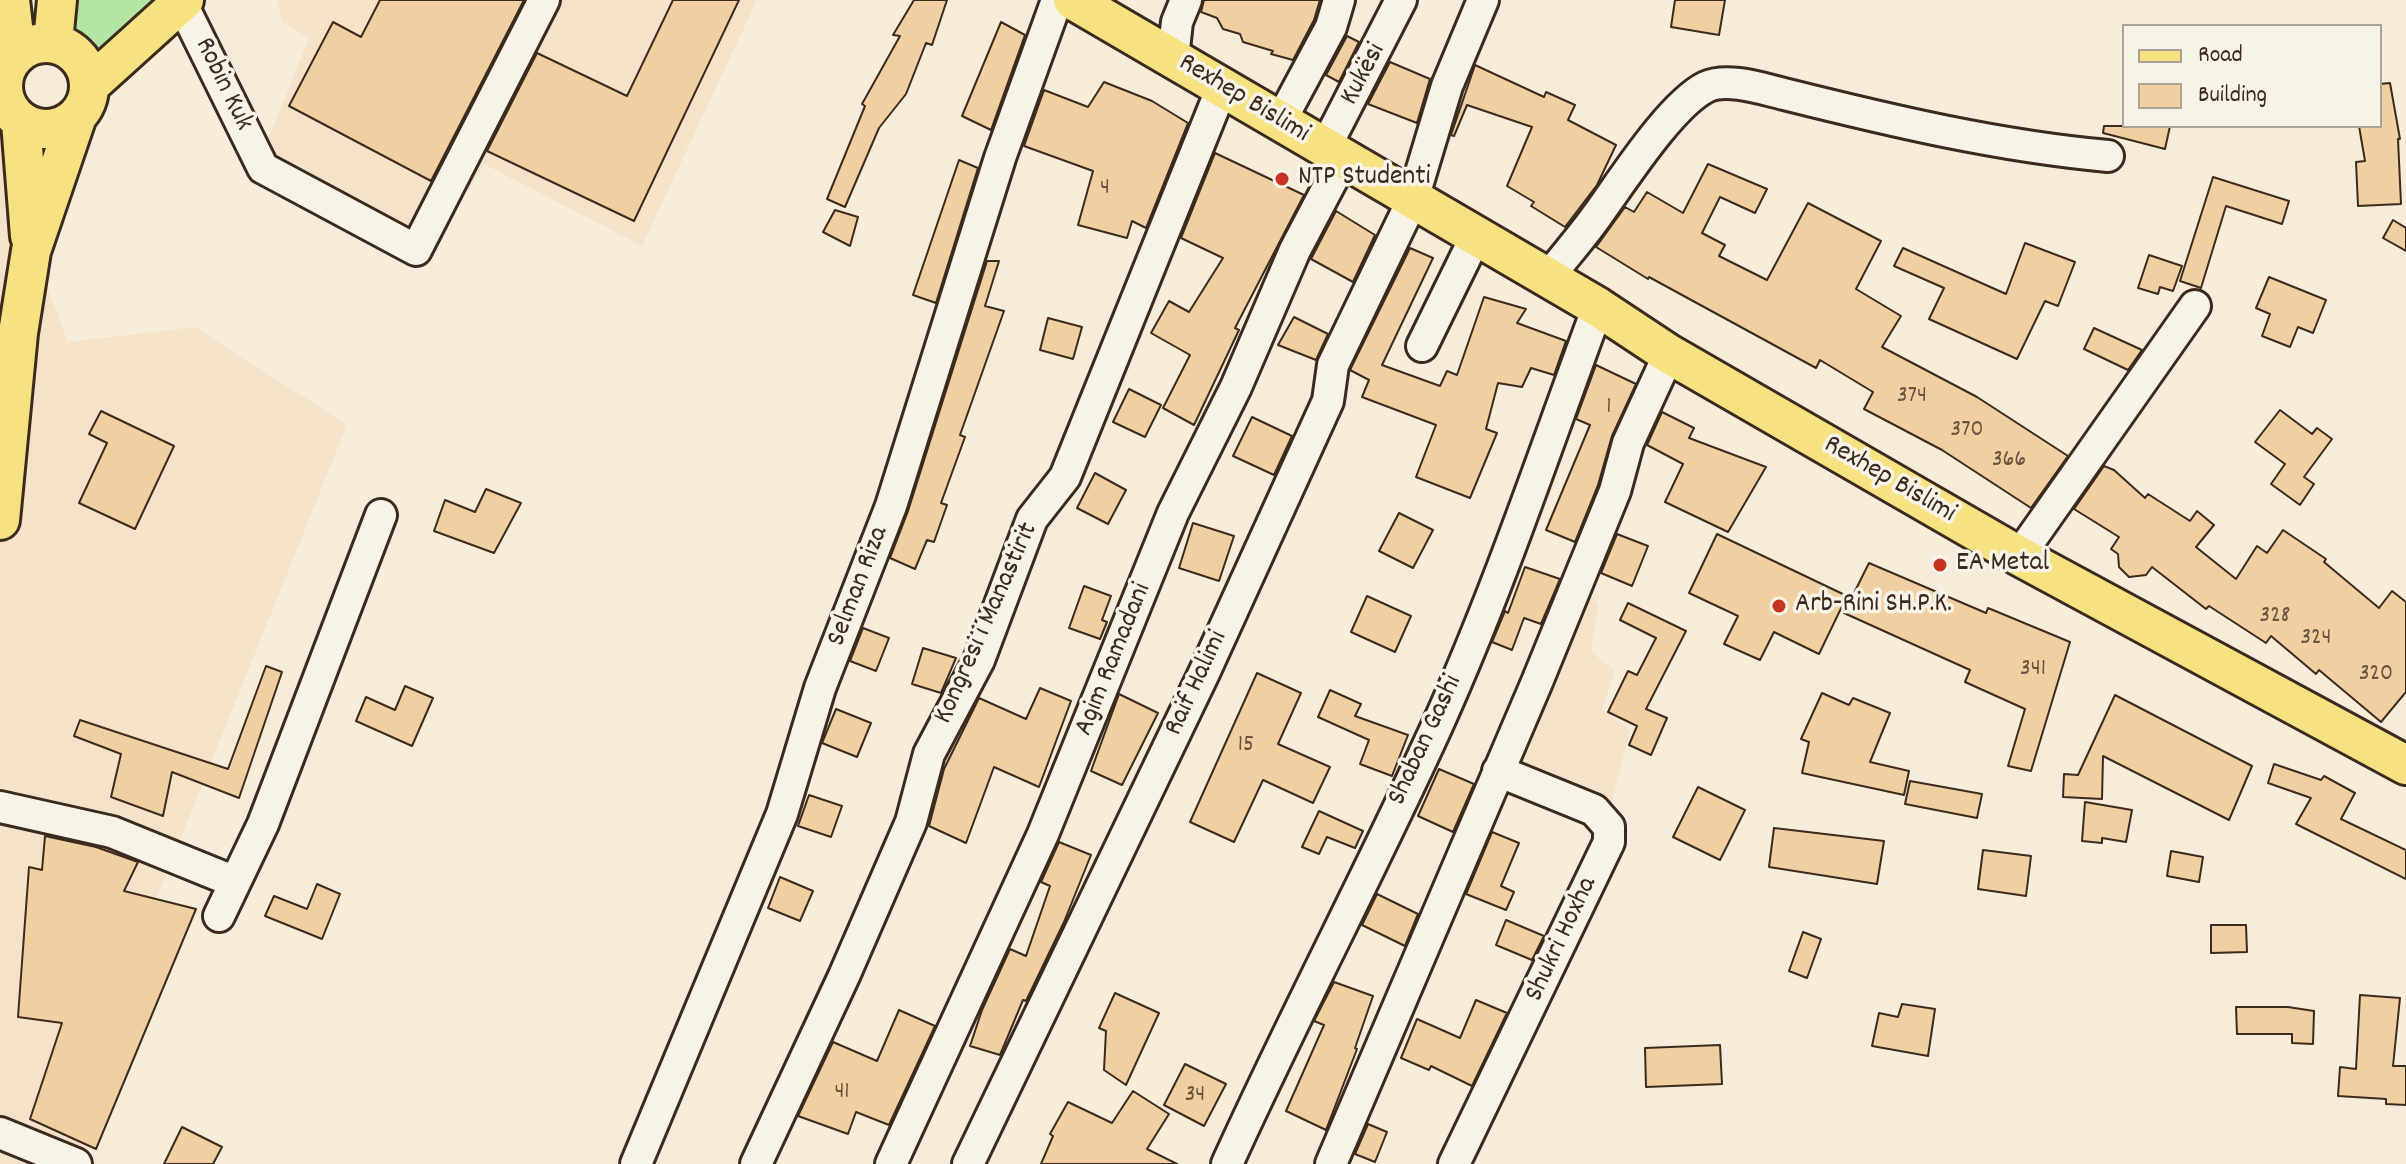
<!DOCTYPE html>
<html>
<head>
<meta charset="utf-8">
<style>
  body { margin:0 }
  #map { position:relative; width:2406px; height:1164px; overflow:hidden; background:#f6ecda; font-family:Dekko,sans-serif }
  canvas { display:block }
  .legend { position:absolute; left:2122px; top:24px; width:260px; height:104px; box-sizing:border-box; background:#f7f3e8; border:2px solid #aca397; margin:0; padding:10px 14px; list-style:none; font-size:24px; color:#3b2a1e }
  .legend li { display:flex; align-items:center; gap:16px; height:40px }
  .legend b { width:40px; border:2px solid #aca397 }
</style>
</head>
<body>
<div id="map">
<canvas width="2406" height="1164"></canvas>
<ul class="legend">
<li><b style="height:10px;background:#f6e281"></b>Road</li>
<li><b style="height:22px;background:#f0cfa1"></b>Building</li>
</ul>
</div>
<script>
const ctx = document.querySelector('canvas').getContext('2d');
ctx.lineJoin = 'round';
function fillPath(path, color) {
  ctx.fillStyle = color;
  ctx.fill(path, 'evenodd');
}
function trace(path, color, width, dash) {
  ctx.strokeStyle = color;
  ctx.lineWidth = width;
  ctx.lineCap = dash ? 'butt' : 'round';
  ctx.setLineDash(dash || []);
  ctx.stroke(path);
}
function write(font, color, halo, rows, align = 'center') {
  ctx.font = font + ' Dekko,sans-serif';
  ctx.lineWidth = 7;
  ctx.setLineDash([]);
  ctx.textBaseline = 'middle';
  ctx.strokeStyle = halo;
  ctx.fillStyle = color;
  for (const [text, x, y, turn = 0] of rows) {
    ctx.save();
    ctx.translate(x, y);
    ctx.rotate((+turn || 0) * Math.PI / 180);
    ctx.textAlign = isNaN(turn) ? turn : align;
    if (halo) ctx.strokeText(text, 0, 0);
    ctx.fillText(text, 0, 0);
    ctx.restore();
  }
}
const built = new Path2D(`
  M0,0H21L33,248L68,342L195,327L347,425L102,1034L87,1164H0Z
  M277,0H757L642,246L484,164L421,267L252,178L309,38L282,22Z
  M1588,594L1599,604L1591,652L1615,670L1602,709L1630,730L1612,802L1517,761Z`);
const green = new Path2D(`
  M74,0H154L72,94L65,69Z`);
const building = new Path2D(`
  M380,0H524L431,181L289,106L333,22L361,37Z
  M673,0H739L634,221L487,151L537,53L627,96Z
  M914,0H947L932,45L926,43L906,94L879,128L845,207L827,199L865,106L862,104L900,36L893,35Z
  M1204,0H1320L1314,20L1293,60L1271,54L1273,51L1243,42L1240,34L1223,29L1217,18L1201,12Z
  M1675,0H1725L1719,35L1671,27Z
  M1001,22L1025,35L991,130L962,116Z
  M1347,36L1359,42L1339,82L1326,75Z
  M1390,62L1430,79L1417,123L1368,104Z
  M1475,65L1544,97L1546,92L1575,105L1568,120L1616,145L1597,185L1565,227L1531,206L1534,202L1507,186L1532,127L1467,105L1454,136L1451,135Z
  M1104,82L1152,101L1188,123L1146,228L1132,221L1127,238L1078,225L1093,171L1024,146L1044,90L1088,107Z
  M2390,83L2400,139H2398L2401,204L2358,206L2356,162L2365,161L2359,126H2380V84Z
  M2104,126H2170L2165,149L2103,133Z
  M1215,153L1304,195L1235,328L1239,330L1194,425L1163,408L1190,355L1151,333L1169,301L1189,312L1223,258L1181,238Z
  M959,160L978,168L936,303L913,295Z
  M1708,164L1767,189L1755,213L1720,197L1702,233L1725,245L1719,256L1767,280L1808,203L1881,241L1856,289L1901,316L1882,347L1977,397L2068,456L2031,508L1942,450L1864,409L1873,392L1820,360L1816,368L1649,277L1648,279L1596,247L1625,207L1634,212L1647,192L1683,213Z
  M2213,177L2289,201L2282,224L2226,206L2201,288L2180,281Z
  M835,210L858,217L850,246L823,232Z
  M1336,211L1375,235L1353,282L1311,259Z
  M2393,220L2406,228V251L2383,238Z
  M2025,243L2075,262L2058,306L2045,301L2017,359L1929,319L1944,288L1894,266L1903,248L2006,294Z
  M1410,248L1433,258L1382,365L1440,386L1447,371L1457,375L1484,297L1526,309L1517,323L1566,341L1554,375L1531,368L1522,387L1498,383L1486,429L1497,433L1470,498L1416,477L1436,425L1362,397L1369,380L1350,370Z
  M2149,255L2182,266L2173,291L2160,287L2158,294L2138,288Z
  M987,261H999L985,306L1004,311L960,435L965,437L941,503L947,505L934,542L927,540L915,569L890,558L908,511Z
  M2269,277L2326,300L2313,333L2298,327L2290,347L2262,336L2270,314L2256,308Z
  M1294,317L1328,334L1316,360L1278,345Z
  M1048,318L1082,327L1073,359L1040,350Z
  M2094,328L2142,350L2128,370L2084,349Z
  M1596,365L1636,384L1612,436L1598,485L1575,542L1546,530L1590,425L1576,419Z
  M1129,389L1161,405L1145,437L1113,422Z
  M2280,410L2312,434L2317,428L2332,439L2304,477L2314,484L2300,505L2271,484L2285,464L2255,442Z
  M101,411L174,446L135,529L79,503L107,443L89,434Z
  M1662,412L1694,428L1689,438L1766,467L1728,532L1665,502L1683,464L1647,445Z
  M1252,417L1292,436L1274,475L1233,456Z
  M2104,466L2114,470L2145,498L2148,494L2190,521L2197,511L2214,525L2196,547L2236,579L2257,546L2267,553L2283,530L2326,559L2324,562L2379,608L2392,591L2406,602V692L2381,722L2319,670L2316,674L2271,636L2266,643L2209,606L2206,609L2152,567L2146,575L2129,577L2119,567L2118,554L2111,549L2119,537L2074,509Z
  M1095,473L1126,490L1108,524L1077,508Z
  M486,489L521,503L494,553L434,531L445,500L475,512Z
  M1399,513L1433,530L1413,568L1379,551Z
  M1193,523L1234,536L1219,581L1179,568Z
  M1617,534L1648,546L1632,586L1601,573Z
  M1717,534L1847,596L1819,654L1774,632L1760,660L1724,644L1738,616L1689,593Z
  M1869,563L1986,613L1988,608L2070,642L2031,771L2008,766L2025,709L1965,682L1970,670L1844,613Z
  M1525,567L1560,579L1541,624L1524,618L1512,650L1492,642L1505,611L1508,613Z
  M1084,586L1111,596L1102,620L1107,622L1100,639L1069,628Z
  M1367,596L1411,616L1395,652L1351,632Z
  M1628,603L1686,631L1646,709L1667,718L1651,755L1629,745L1637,726L1608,712L1628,671L1637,675L1656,638L1620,620Z
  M863,628L889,638L876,671L850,661Z
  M923,648L956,658L941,693L912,684Z
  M266,666L282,672L239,798L172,772L163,816L111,797L121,754L74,736L80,720L228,769Z
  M1257,673L1301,693L1278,744L1330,767L1313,803L1263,780L1234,842L1190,822Z
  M405,686L433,698L412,746L356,721L366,697L395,710Z
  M1040,688L1071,701L1039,787L994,767L966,843L929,826L944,769L979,698L1026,719Z
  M1330,690L1361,704L1355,716L1408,735L1392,776L1360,764L1369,740L1318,717Z
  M1822,693L1849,705L1853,698L1890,713L1870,762L1909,771L1904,795L1802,773L1809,742L1801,739Z
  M1119,694L1158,713L1122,785L1091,771Z
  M2115,695L2252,766L2229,820L2103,756L2102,799L2063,797L2064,774L2078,775Z
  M836,709L871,723L857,757L822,743Z
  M2274,764L2321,780L2324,776L2355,793L2341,819L2406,850V879L2296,824L2311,798L2268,783Z
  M1439,769L1474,784L1453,832L1418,816Z
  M1910,781L1982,794L1977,818L1905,804Z
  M1698,787L1745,810L1720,860L1673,837Z
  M809,795L842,806L831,837L798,826Z
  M2085,802L2132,810L2126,842L2102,838V843L2082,841Z
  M1319,811L1363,831L1355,848L1327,837L1319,854L1302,847Z
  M1774,828L1884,841L1877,884L1769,867Z
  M1492,832L1519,843L1501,886L1514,892L1506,910L1466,894Z
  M45,836L96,847L138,862L124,891L196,909L96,1149L30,1119L62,1023L18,1017L29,867L42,870Z
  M1059,842L1091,855L1064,922L1026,1001L1023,1000L1000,1055L970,1046L982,1010L1010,949L1026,956L1050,886L1041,882Z
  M1983,850L2031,856L2026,896L1978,889Z
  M2171,851L2203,857L2199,882L2167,876Z
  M780,877L813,891L800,921L768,908Z
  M317,884L340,894L322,939L265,916L274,896L307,909Z
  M1377,894L1418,914L1405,946L1362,925Z
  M1506,920L1544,936L1532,960L1496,945Z
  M2211,925H2246L2247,952L2211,953Z
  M1803,932L1821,939L1807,978L1789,971Z
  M1334,982L1373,996L1355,1048L1357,1049L1326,1130L1286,1111L1324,1025L1314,1021Z
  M1115,993L1159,1013L1126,1085L1104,1070L1106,1031L1099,1028Z
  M2360,995L2400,998L2393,1066H2406V1105L2386,1104V1099L2338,1096L2340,1067L2356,1069Z
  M1476,1000L1507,1013L1472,1086L1431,1066L1429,1070L1401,1058L1417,1019L1460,1038Z
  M1902,1004L1935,1009L1928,1056L1872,1046L1879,1013L1898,1017Z
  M2236,1007H2288L2314,1011L2313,1044L2292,1043V1034H2237Z
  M899,1010L935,1026L889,1125L856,1112L848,1134L798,1116L833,1042L877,1061Z
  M1720,1045L1722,1084L1646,1087L1645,1048Z
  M1185,1064L1226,1084L1204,1126L1164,1105Z
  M1133,1091L1169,1114L1147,1149L1177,1164H1041L1053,1136L1050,1134L1068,1102L1112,1123Z
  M1368,1124L1387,1132L1375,1162L1355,1154Z
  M182,1127L222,1147L213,1164H164Z`);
const minor = new Path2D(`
  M181,2L263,168L416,250L544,0
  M1173,58L1177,22L1186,0
  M1280,122L1331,27L1339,0
  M1325,148L1401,0
  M1547,279C1563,258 1581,238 1596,217C1621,183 1670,105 1706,87C1727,77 1763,89 1784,94C1892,121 1998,146 2108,156
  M1422,346L1476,236
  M2019,556L2195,306
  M0,807L112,832L235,882
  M219,916L263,824L381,515
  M0,1133L76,1164
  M636,1164L782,814L820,688L891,506L1000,158L1057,0
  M756,1164L844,976L911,822L929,754L979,660L1032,519L1065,477L1223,85
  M891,1164L1043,834L1173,513L1236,387L1295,250L1343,159
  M968,1164L1204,673L1328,401L1333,365L1413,199L1447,86L1483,0
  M1227,1164C1294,1016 1370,873 1437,726C1499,589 1546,447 1598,307
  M1331,1164L1537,682L1615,491L1628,443L1669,354
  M1454,1164L1609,842V827L1594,810L1498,771`);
const major = new Path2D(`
  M10,0L16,53
  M1073,0L1598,307L1669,354L2019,556L2406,765
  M53,42L57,0
  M3 86a43 43 0 1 1 86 0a43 43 0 1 1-86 0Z
  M90,85L184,0
  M21,122L30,236
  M0,520L18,333L31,251L76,119`);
const markers = [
  [1282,179,8,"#c8321e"],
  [1940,565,8,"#c8321e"],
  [1779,606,8,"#c8321e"]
];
const numberNames = [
  ["4",1105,190],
  ["374",1912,398],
  ["1",1609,409],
  ["370",1967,432],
  ["366",2009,462],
  ["328",2275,618],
  ["324",2316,640],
  ["341",2033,671],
  ["320",2376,676],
  ["15",1246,747],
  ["41",842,1094],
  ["34",1195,1097]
];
const streetNames = [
  ["Kukësi",1365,75,-62],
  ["Robin Kuk",222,85,64],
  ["Rexhep Bislimi",1243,100,31],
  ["Rexhep Bislimi",1889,481,30],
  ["Selman Riza",860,587,-69],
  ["Kongresi i Manastirit",988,624,-66],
  ["Agim Ramadani",1115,660,-68],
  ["Raif Halimi",1198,684,-65],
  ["Shaban Gashi",1427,741,-65],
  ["Shukri Hoxha",1563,940,-65]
];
const poiNames = [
  ["NTP Studenti",1298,179],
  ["EA Metal",1956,565],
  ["Arb-Rini SH.P.K.",1795,606]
];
fillPath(built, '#f4e3c9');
fillPath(green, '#b5e5a5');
fillPath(building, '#f0cfa1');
trace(building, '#3b2a1e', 2);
trace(minor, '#3b2a1e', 36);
trace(major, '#3b2a1e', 44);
trace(minor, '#f7f3e8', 30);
trace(major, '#f6e281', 38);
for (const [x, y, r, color] of markers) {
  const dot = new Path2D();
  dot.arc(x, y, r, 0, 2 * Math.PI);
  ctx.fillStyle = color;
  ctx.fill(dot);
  trace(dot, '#f7f3e8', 3);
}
write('24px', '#68533f', null, numberNames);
write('28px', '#3b2a1e', '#f7f3e8', streetNames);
write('28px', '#3b2a1e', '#f7f3e8', poiNames, 'left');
</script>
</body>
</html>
